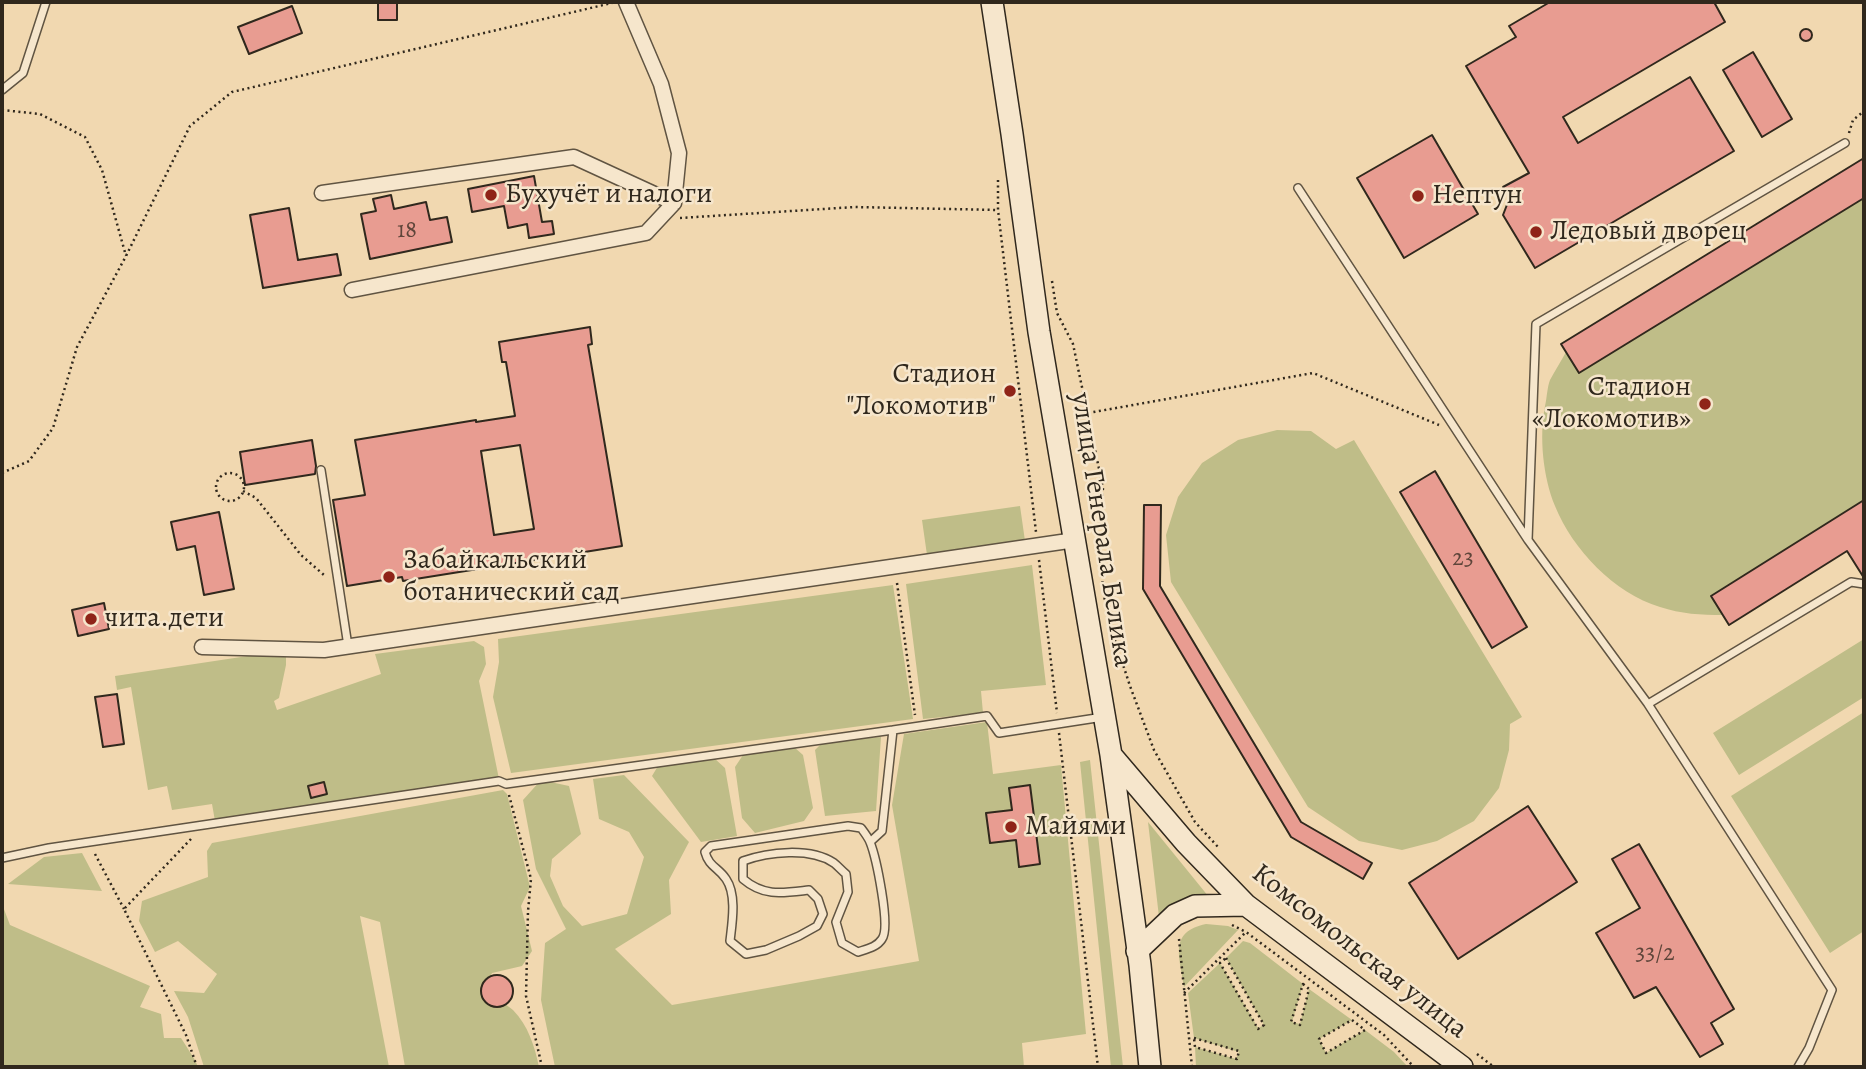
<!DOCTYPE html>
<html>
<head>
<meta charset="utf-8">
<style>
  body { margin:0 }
  #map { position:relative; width:1866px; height:1069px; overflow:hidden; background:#f1d8b0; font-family:Alegreya,serif }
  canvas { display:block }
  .frame { position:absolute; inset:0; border:4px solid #30281d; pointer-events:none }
</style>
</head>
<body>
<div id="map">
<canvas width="1866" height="1069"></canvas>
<div class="frame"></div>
</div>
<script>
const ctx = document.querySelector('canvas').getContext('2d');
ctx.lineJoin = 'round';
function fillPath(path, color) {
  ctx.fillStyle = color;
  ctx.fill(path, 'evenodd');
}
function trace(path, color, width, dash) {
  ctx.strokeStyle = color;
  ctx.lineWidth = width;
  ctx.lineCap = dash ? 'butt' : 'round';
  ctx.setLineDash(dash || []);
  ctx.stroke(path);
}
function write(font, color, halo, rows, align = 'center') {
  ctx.font = font + ' Alegreya,serif';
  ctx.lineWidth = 5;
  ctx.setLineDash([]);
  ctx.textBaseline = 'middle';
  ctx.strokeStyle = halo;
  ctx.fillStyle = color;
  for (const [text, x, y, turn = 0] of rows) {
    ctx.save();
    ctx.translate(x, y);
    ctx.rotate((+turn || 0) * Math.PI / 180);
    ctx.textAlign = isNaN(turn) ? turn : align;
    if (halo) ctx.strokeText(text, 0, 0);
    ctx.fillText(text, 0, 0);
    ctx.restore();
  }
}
const green = new Path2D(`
  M1864,158V540L1729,625L1723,615C1701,615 1681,614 1660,607C1614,593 1573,550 1555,506C1543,477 1539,437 1545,406C1547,398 1547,388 1550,380C1555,371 1561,361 1566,352L1561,344Z
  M1277,430L1311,431L1336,449L1354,440L1522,717L1510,724L1509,750L1499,788L1474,821L1437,841L1402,850L1359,841L1308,807L1171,582L1166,535L1178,497L1202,463L1238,440Z
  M1020,506L1025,541L927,555L922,520Z
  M1032,565L1046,685L981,691L983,713L923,719L906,584Z
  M893,585L913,719L511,773L493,697L499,662L498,639Z
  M1864,639V697L1739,775L1713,733Z
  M474,641L484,647L486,664L479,681L499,779L215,821L212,804L172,810L167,786L148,790L131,687L117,690L115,676L261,654L286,655V665L279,698L274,701L277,710L381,674L375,654Z
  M1864,712V931L1830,953L1731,796Z
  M987,722L993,774L1061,765L1086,1034L1022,1043L1024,1067H555L541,1000L545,943L566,929L536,869L523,800L541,780L569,786L581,834L552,859L550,876L563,906L582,926L627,914L644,857L629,832L599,819L593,779L624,775L689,842L669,880L671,914L615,949L672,1005L919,961L892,805L904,734Z
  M881,737L876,811L825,816L815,750L824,741Z
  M794,747L803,755L813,808L804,821L755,833L742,818L735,767L743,755Z
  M714,758L725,768L737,836L701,842L652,776L658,766Z
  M1090,760L1123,1067H1111L1080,762Z
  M503,790L507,794L530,887L521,906L532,951L522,966L492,973L484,991C493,997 505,1003 513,1010C528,1025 535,1047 539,1067H405L380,922L360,916L389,1067H204L188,1017L174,991L204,993L217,974L178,941L155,952L139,921L142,901L208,877L207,851L212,843Z
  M1148,822L1213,902L1159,917Z
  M82,853L102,891L8,884L44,857Z
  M2,904L10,925L150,986L140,1007L161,1014L164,1038H181L195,1060L198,1067H2Z
  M1206,924L1228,926L1238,930L1184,987C1180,957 1168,932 1206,924Z
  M1243,941L1250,943L1303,984L1292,1022L1300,1024L1309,989L1352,1020L1319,1039L1326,1053L1365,1030L1394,1052L1408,1067H1196L1195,1047L1236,1059L1239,1052L1194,1038L1188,993L1220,963L1258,1028L1264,1025L1226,958Z`);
const building = new Path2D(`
  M378,2H397V20H378Z
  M1550,2H1714L1725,22L1563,117L1578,143L1690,77L1734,151L1535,268L1503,215L1510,197L1503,187L1529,173L1466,66L1516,37L1509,26Z
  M292,6L302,33L249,54L238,27Z
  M1800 35a6 6 0 1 1 12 0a6 6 0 1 1-12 0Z
  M1753,52L1792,119L1762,137L1723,70Z
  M1432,135L1478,214L1404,258L1357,178Z
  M1864,158V198L1579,373L1561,344Z
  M534,176L542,222L552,221L554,234L529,238L527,224L508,228L504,206L472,212L468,189Z
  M391,195L394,209L426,202L430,220L447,217L452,242L370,259L361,214L376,211L373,199Z
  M289,208L298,260L337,254L341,275L263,288L250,215Z
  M590,327L592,344L588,345L622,546L403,581L402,577L347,586L333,500L365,495L355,440L476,420V422L515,416L506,362H502L499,342ZM520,445L534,529L494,535L481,451Z
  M312,440L316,466L315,474L245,485L240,452Z
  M1435,471L1527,627L1492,648L1400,492Z
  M1864,500V578L1847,551L1729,625L1711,596Z
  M1144,505H1161L1160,586L1301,822L1372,863L1363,879L1291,837L1143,589Z
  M219,512L234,589L204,595L195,546L177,550L171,522Z
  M104,603L109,629L78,636L72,610Z
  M117,694L124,744L103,747L95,697Z
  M324,782L327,794L311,798L308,786Z
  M1030,785L1040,864L1019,867L1016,840L990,843L986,813L1012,810L1009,788Z
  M1528,806L1577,882L1458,959L1409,883Z
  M1639,844L1734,1009L1711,1023L1723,1044L1700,1057L1656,987L1634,998L1596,933L1640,908L1612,859Z
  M481 991a16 16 0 1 1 32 0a16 16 0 1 1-32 0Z`);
const path = new Path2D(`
  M2,110L40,114L85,137L102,170L126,256
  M1849,133L1853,120L1864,111
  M998,180V210L1036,532
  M680,218L855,207L998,210
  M1052,281L1057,313L1073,344L1103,488L1098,548L1105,602
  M1088,413L1313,373L1439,425
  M2,473L29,461L53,428L77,347L126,256L190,126L232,92L612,3
  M216 487a14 14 0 1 1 28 0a14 14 0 1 1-28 0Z
  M243,491L256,498L301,555L324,575
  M1039,560L1057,713
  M897,583L915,715
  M1108,619L1130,686L1154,750L1195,822L1218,847
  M1059,733L1098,1067
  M509,795L531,879L528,911L526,996L542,1067
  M191,839L124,909L186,1035L197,1067
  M95,854L124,909
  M1232,925L1246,932
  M1179,939L1192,1067
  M1226,958L1264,1025L1258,1029L1220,963Z
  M1303,984L1309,989L1300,1025L1291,1022Z
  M1184,993L1246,932L1384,1035L1414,1067
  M1352,1020L1365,1030L1326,1053L1319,1039Z
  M1194,1038L1239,1051L1237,1059L1195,1047Z
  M1477,1054L1494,1067`);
const service = new Path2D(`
  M2,90L23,73L46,2
  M1298,188L1528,540
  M321,470L348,646
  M1648,704L1528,540L1536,324L1845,143
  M848,826L861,828C864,832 868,837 870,842C876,857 891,927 882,939C877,947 867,949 858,952L842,943L836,922L848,892L846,874C842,871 838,866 834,863C810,847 768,852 743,861V879C764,897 783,893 809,890L818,899L823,914L817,926L799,936L766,950L746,954L730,941C732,923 737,895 726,879C718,867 709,867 705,852L711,846Z
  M870,842L882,831L893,730L987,716L999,733L1103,717
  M2,858L49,848L499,781L506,784L893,730
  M1798,1067L1809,1048L1832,990L1648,704L1851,582L1864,584`);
const minor = new Path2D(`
  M322,193L574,157L674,203
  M352,290L646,233L674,203L679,153L661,84L626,2
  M202,647L324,650L1075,540`);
const secondary = new Path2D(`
  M992,2L1012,134L1039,332L1111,755L1140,965L1150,1067
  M1111,755L1186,843L1246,905L1462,1067
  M1137,951L1175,915L1195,906L1246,905`);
const markers = [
  [491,195,7,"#8f2418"],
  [1418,196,7,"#8f2418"],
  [1536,232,7,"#8f2418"],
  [1010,391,7,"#8f2418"],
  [1705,404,7,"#8f2418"],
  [389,577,7,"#8f2418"],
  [91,619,7,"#8f2418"],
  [1011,827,7,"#8f2418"]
];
const numberNames = [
  ["18",407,231],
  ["23",1463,559],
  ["33/2",1655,954]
];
const poiNames = [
  ["Бухучёт и налоги",505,195],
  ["Нептун",1432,196],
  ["Ледовый дворец",1550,232],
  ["Стадион",996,375,"right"],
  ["\"Локомотив\"",996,407,"right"],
  ["Стадион",1691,388,"right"],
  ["«Локомотив»",1691,420,"right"],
  ["Забайкальский",403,561],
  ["ботанический сад",403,593],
  ["чита.дети",105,619],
  ["Майями",1025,827]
];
const streetNames = [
  ["улица Генерала Белика",1101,530,81],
  ["Комсомольская улица",1359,952,38]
];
fillPath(green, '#bfbd88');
fillPath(building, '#e89c91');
trace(building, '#30281d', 2);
trace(service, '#605442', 10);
trace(minor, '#605442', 17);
trace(secondary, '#30281d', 24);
trace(path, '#30281d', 2.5, [2, 3.5]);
trace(service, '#f6e6cc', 7);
trace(minor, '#f6e6cc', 14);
trace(secondary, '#f6e6cc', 21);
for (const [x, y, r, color] of markers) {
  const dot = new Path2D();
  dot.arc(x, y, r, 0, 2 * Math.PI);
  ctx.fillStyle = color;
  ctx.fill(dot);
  trace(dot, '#f6e6cc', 2.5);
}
write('24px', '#5e453a', null, numberNames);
write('28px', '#30281d', '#f6e6cc', poiNames, 'left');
write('28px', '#30281d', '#f6e6cc', streetNames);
</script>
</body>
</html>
